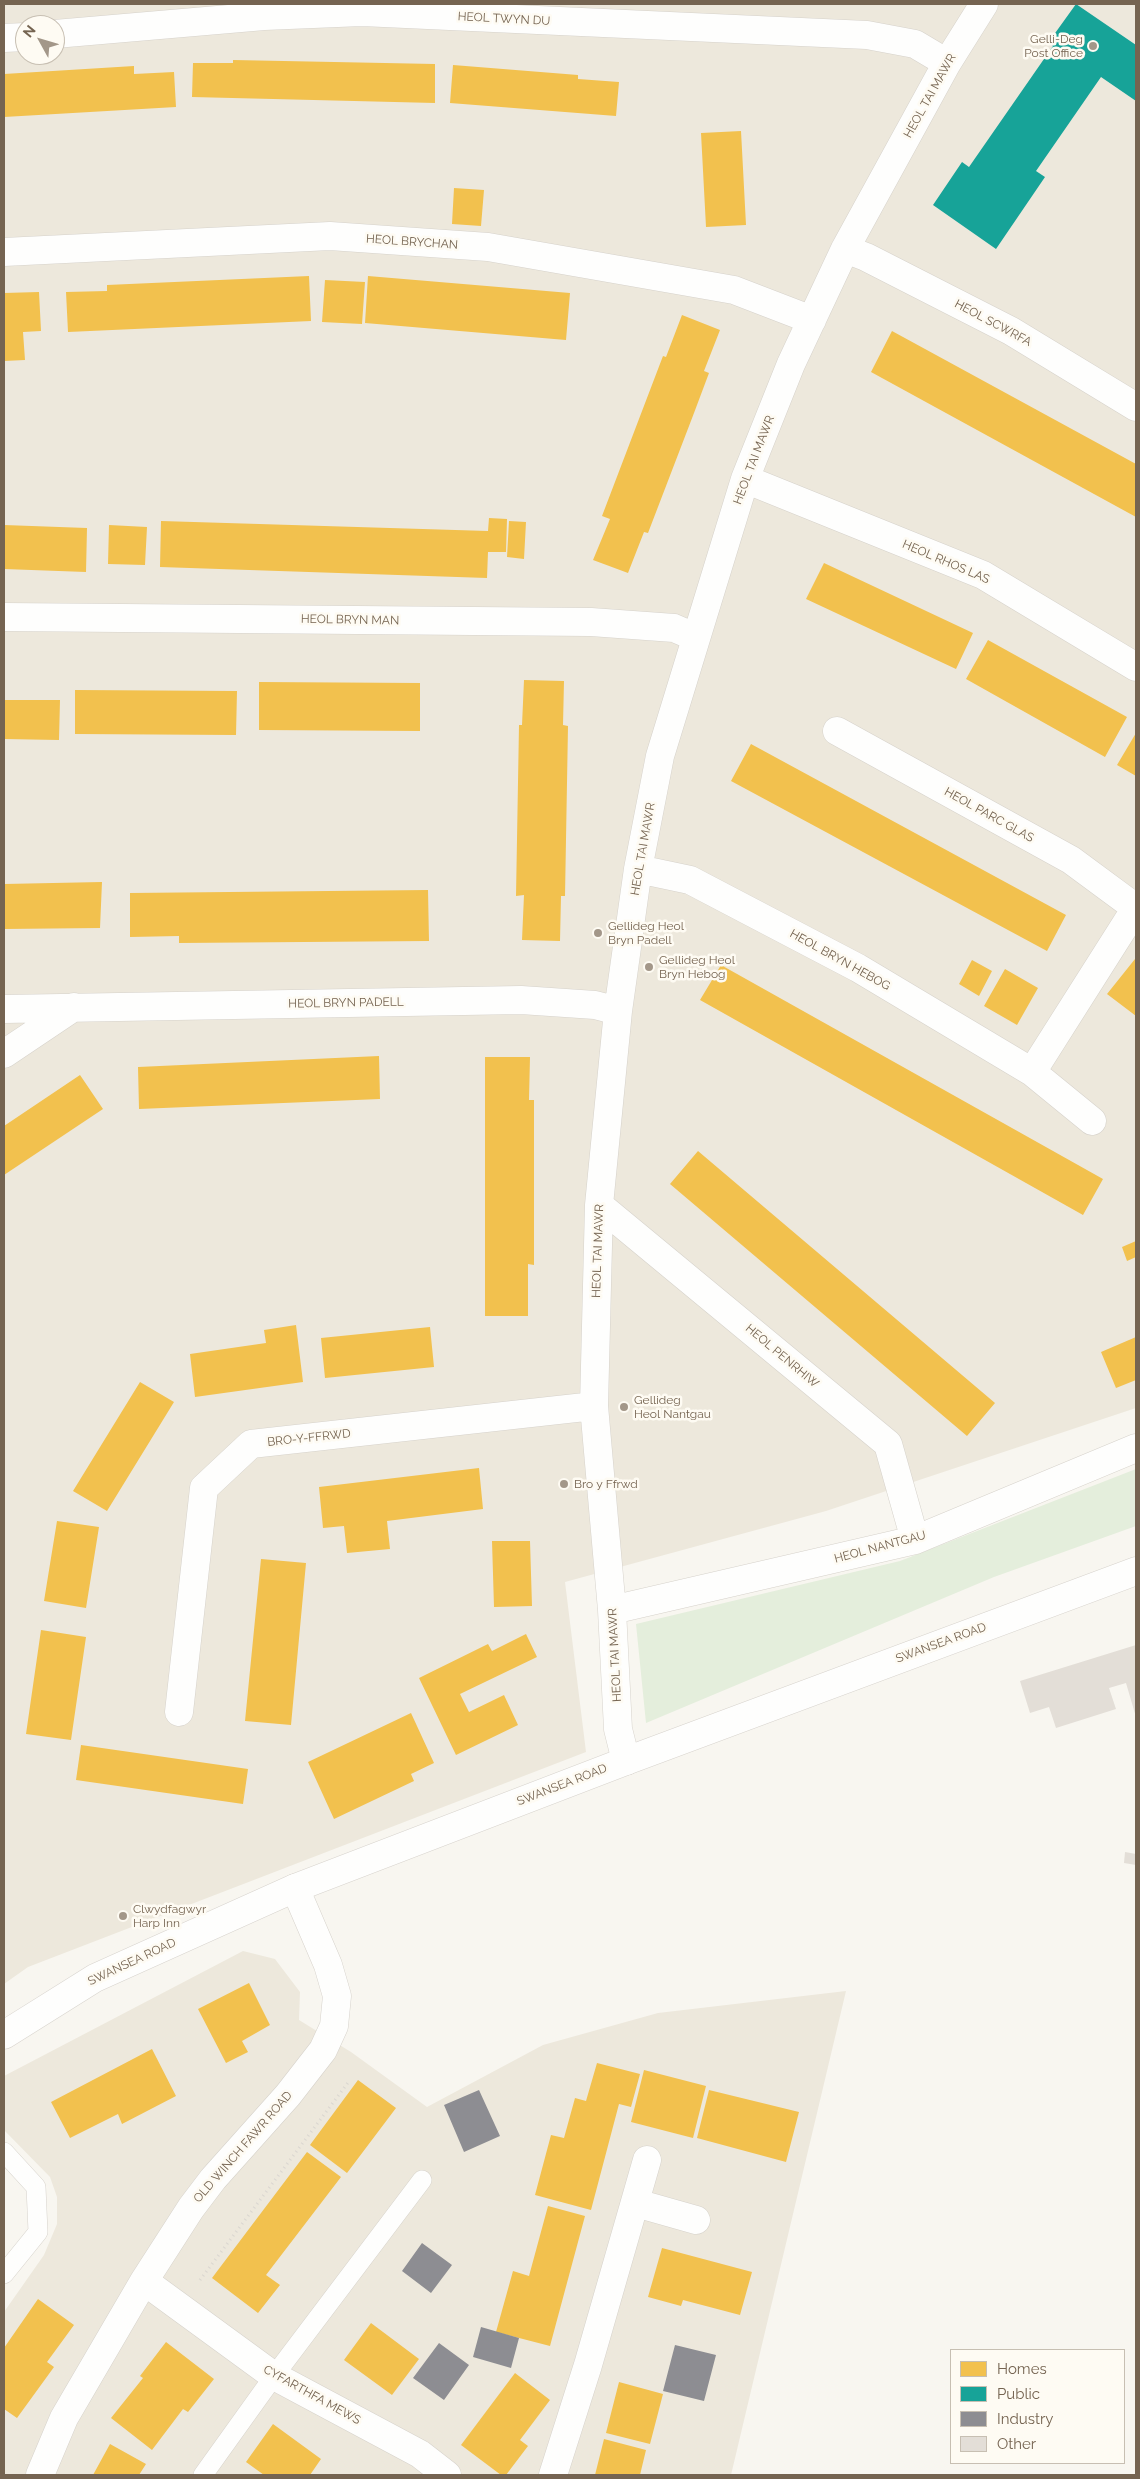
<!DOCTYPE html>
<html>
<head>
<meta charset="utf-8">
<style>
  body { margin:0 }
  #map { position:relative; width:1140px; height:2479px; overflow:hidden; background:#f8f6f0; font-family:Raleway,sans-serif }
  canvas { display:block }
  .frame { position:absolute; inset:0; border:5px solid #756451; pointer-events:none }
  .legend { position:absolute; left:950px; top:2349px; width:175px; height:115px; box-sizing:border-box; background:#fefbf3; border:1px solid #c7bfb2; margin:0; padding:6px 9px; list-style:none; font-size:15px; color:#756451 }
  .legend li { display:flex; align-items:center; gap:10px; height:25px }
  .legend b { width:25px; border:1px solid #c7bfb2 }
  .north { position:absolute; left:15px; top:15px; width:50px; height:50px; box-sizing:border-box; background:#fefbf3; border:1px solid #c7bfb2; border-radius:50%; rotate:309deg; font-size:14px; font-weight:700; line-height:20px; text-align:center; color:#756451 }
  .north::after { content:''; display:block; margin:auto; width:18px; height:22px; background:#a39789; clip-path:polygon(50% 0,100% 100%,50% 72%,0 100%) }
</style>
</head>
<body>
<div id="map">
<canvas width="1140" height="2479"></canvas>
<div class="frame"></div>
<ul class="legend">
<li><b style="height:14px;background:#f2c14e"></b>Homes</li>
<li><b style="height:14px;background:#17a398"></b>Public</li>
<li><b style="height:14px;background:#8d8d92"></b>Industry</li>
<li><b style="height:14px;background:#e3ded7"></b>Other</li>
</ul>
<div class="north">N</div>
</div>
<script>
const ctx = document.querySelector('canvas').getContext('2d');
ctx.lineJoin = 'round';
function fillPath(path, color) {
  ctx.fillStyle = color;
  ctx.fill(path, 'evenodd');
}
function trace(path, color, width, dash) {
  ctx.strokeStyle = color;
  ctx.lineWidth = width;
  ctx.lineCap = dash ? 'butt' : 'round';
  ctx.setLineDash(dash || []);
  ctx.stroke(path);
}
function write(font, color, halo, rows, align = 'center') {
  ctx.font = font + ' Raleway,sans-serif';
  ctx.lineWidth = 5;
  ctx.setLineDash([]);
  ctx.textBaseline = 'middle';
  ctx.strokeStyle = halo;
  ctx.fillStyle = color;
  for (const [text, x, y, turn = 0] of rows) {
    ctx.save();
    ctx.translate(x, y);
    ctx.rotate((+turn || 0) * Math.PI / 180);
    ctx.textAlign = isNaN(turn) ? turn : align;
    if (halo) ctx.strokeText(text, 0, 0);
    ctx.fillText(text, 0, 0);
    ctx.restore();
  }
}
const residential = new Path2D(`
  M4,4H1136V1408L826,1511L565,1582L586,1752L28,1967L4,1984ZM25,25H55V55H25Z
  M243,1951L275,1959L300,1992L299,2020L351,2052L427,2107L543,2045L658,2013L846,1991L731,2475H4V2312L44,2255L57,2224V2197L50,2177L4,2130V2076Z`);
const green = new Path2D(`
  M1136,1469V1526L994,1577L646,1723L636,1624L900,1561Z`);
const homes = new Path2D(`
  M233,60L435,64V103L192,97L193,63H233Z
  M453,65L578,75V79L619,82L616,116L450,103Z
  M134,66V74L174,72L176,107L4,117V74Z
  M741,131L746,225L706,227L701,133Z
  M454,188L484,190L481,226L452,224Z
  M309,276L311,321L68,332L66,292L107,291V285Z
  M368,276L570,293L566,340L365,323Z
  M325,280L365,282L362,324L322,322Z
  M39,292L41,331L23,332L25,360L4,361V293Z
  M682,315L720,330L704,371L709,373L694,413L648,533L644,532L628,573L593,560L610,519L602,516L663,356L666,357Z
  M892,331L1136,464V517L871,372Z
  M489,518L507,519L506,552H488L487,578L160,567L161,521L488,531Z
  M509,521L526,522L524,559L507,557Z
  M4,525L87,528L86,572L4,569Z
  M109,525L147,527L145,565L108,564Z
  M824,563L973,633L956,669L806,599Z
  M988,640L1127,717L1105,757L966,679Z
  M524,680L564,681L563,725L568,726L565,896H561L560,941L522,940L524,895L516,896L519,725H522Z
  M259,682L420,683V731L259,730Z
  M75,690L237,691L236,735L75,734Z
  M4,700H60L59,740L4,739Z
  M1136,733V776L1117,765Z
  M751,744L1066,915L1047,951L731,781Z
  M102,882L100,928L4,929V884Z
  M428,890L429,941L179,943V936L130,937V893Z
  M1135,959L1136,960V1016L1107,994Z
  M972,960L992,971L979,996L959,984Z
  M721,965L1103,1179L1083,1215L700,1000Z
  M1005,969L1038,988L1017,1025L984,1006Z
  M379,1056L380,1099L139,1109L138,1067Z
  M485,1057H530L529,1100H534V1265L528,1264V1316H485Z
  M80,1075L103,1109L4,1175V1126Z
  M698,1151L995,1403L967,1436L670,1184Z
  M1136,1241V1257L1127,1261L1122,1247Z
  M296,1325L303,1382L195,1397L190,1354L266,1343L264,1330Z
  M430,1327L434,1367L325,1378L321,1338Z
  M1136,1337V1380L1116,1388L1101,1352Z
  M140,1382L174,1402L107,1511L73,1491Z
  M479,1468L483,1509L387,1521L390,1549L347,1553L344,1526L323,1528L319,1487Z
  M57,1521L99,1527L86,1608L44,1601Z
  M492,1541H530L532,1606L494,1607Z
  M261,1559L306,1563L291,1725L245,1721Z
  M41,1630L86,1637L71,1740L26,1734Z
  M526,1634L537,1657L460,1694L469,1712L504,1695L518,1725L456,1755L419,1678L488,1644L492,1651Z
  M411,1713L434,1763L411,1774L414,1781L334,1819L308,1762Z
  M81,1745L248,1769L243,1804L76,1780Z
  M249,1983L270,2025L242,2041L248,2052L226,2063L198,2009Z
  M152,2049L176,2096L122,2124L118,2114L70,2138L51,2102Z
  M597,2063L640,2074L631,2107L619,2104L591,2210L535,2195L551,2135L564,2138L575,2098L586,2101Z
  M644,2070L706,2086L693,2138L631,2122Z
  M358,2080L396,2108L347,2173L310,2145Z
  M709,2090L799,2112L786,2162L697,2138Z
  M307,2152L341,2177L266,2275L280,2285L258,2313L212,2278Z
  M548,2206L585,2216L550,2346L496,2332L513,2271L529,2276Z
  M662,2248L752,2272L740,2315L683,2300L681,2306L648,2297Z
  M38,2299L74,2325L47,2362L54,2367L17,2418L4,2409V2348Z
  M371,2323L419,2359L392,2395L344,2360Z
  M166,2342L214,2379L188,2412L183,2409L152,2450L111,2418L143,2378L140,2376Z
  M515,2373L550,2400L520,2440L528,2446L506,2475H501L461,2445Z
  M619,2382L663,2394L650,2444L606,2433Z
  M273,2424L321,2459L310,2475H264L246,2462Z
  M604,2439L646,2450L640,2475H595Z
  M110,2444L146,2464L139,2475H93Z`);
const public = new Path2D(`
  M1076,4L1136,45V101L1101,77L1036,171L1045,177L996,249L933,205L962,162L969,167L1053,46L1048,43Z`);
const industry = new Path2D(`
  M479,2090L500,2136L464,2152L444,2105Z
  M422,2243L452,2265L431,2293L402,2271Z
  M481,2327L519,2338L511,2368L473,2357Z
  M439,2343L469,2365L444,2400L413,2378Z
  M675,2345L716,2355L704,2401L663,2391Z`);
const building = new Path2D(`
  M1136,1645V1717L1126,1683L1109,1688L1116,1709L1056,1728L1049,1707L1030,1713L1020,1681Z
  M1125,1852L1136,1854V1865L1124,1863Z`);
const path = new Path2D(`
  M200,2280L350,2080`);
const lane = new Path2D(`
  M4,2152L36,2187L38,2232L4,2274
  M203,2475L274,2376L422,2180`);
const street = new Path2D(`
  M55,34L264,16L362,12L867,35L915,44L947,63
  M4,38L25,37
  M845,249L866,257L1011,331L1136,407
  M4,252L330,236L488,247L734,290L812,320
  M745,479L983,575L1136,667
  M4,617L591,622L674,628L695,637
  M837,731L1071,860L1136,908
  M638,869L690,880L858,968L1032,1072L1092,1121
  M4,1009L521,1000L595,1005L618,1011
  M4,1054L74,1007
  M1032,1072L1136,908
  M599,1205L888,1444L915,1540
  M612,1610L915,1540L1136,1448
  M179,1712L204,1488L251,1444L594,1406
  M626,1761L618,1729L612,1610L594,1406L599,1205L618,1011L638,869L660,756L745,479L791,364L845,249L947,63L984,4
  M636,2203L696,2220
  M144,2281L274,2376L420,2454L447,2475
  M40,2475L64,2418L144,2281L191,2208L213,2179L288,2095L323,2050L334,2026L337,1996L328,1965L295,1888
  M553,2475L588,2365L647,2160`);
const secondary = new Path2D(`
  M4,2035L95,1978L295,1888L626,1761L1136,1571`);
const markers = [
  [1093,46,5,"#a39789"],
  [598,933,5,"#a39789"],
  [649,967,5,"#a39789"],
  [624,1407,5,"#a39789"],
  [564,1484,5,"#a39789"],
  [123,1916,5,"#a39789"]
];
const streetNames = [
  ["HEOL TWYN DU",504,19,3],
  ["HEOL TAI MAWR",930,96,-61],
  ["HEOL BRYCHAN",412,242,4],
  ["HEOL SCWRFA",993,323,28],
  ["HEOL TAI MAWR",754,460,-69],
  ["HEOL RHOS LAS",946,562,23],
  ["HEOL BRYN MAN",350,620,1],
  ["HEOL PARC GLAS",989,815,29],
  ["HEOL TAI MAWR",643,849,-80],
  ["HEOL BRYN HEBOG",840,960,29],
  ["HEOL BRYN PADELL",346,1003,-1],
  ["HEOL TAI MAWR",598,1251,-88],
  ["HEOL PENRHIW",782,1356,40],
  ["BRO-Y-FFRWD",309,1438,-6],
  ["HEOL NANTGAU",880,1547,-15],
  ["SWANSEA ROAD",941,1643,-20],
  ["HEOL TAI MAWR",615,1655,-93],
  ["SWANSEA ROAD",562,1785,-21],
  ["SWANSEA ROAD",132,1962,-25],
  ["OLD WINCH FAWR ROAD",243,2147,-49],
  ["CYFARTHFA MEWS",312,2395,29]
];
const poiNames = [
  ["Gelli-Deg",1083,39,"right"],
  ["Post Office",1083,53,"right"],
  ["Gellideg Heol",608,926],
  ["Bryn Padell",608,940],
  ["Gellideg Heol",659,960],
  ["Bryn Hebog",659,974],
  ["Gellideg",634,1400],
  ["Heol Nantgau",634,1414],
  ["Bro y Ffrwd",574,1484],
  ["Clwydfagwyr",133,1909],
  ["Harp Inn",133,1923]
];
fillPath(residential, '#ede8dc');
fillPath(green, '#e4eedc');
fillPath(homes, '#f2c14e');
fillPath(public, '#17a398');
fillPath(industry, '#8d8d92');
fillPath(building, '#e3ded7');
trace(lane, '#d6d2cb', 20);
trace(street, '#d6d2cb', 29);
trace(secondary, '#d7d3cd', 29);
trace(path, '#dad6d0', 3, [1, 4]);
trace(lane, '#fefefd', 19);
trace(street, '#fefefd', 28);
trace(secondary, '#fefefd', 28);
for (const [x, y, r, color] of markers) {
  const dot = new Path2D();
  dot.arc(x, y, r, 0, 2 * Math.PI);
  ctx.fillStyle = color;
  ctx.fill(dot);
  trace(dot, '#fefbf3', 2);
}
write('12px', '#756451', '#fefbf3', streetNames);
write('12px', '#756451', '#fefbf3', poiNames, 'left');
</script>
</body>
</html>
